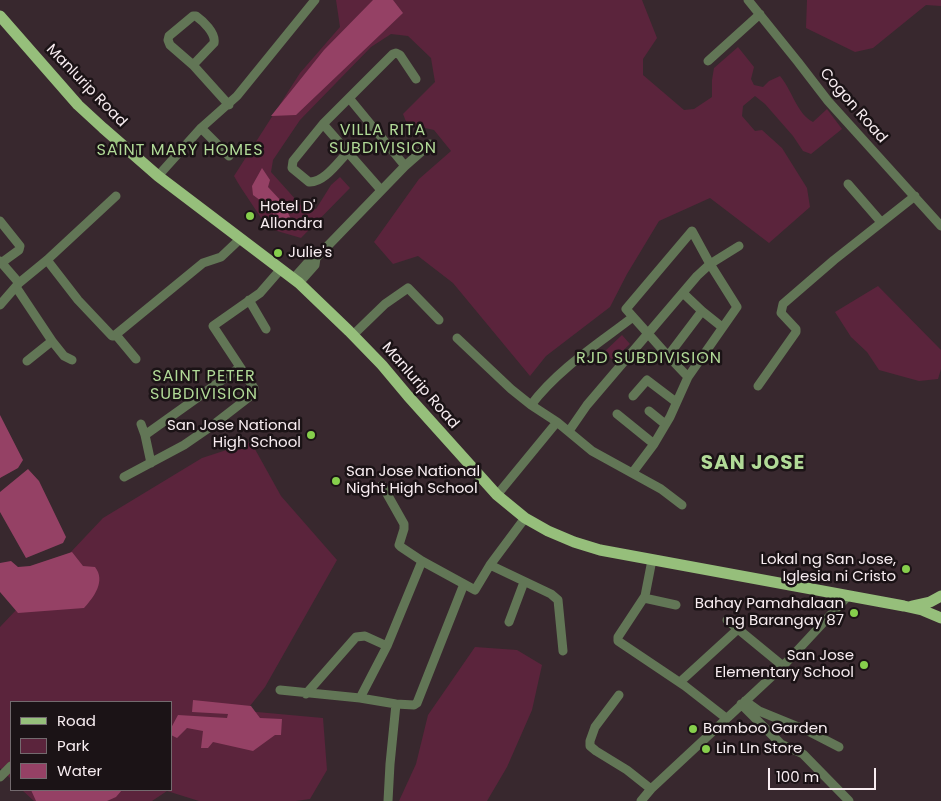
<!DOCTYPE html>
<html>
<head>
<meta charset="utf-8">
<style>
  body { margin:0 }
  #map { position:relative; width:941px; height:801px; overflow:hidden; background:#38282e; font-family:Poppins,sans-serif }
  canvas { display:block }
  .legend { position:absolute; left:10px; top:701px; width:162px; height:90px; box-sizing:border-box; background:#1b1316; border:1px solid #736a6e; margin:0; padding:6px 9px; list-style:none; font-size:15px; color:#f8edf1 }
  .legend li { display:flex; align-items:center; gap:10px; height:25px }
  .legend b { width:25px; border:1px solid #736a6e }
  .scale { position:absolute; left:768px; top:768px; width:108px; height:22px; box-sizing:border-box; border:2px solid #f8edf1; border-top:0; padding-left:6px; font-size:15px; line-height:18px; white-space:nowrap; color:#f8edf1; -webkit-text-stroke:4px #1b1316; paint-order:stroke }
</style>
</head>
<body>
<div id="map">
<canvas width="941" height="801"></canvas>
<ul class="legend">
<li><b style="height:6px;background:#96bf7b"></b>Road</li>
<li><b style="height:14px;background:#5b243c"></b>Park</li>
<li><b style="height:14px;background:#954165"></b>Water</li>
</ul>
<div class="scale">100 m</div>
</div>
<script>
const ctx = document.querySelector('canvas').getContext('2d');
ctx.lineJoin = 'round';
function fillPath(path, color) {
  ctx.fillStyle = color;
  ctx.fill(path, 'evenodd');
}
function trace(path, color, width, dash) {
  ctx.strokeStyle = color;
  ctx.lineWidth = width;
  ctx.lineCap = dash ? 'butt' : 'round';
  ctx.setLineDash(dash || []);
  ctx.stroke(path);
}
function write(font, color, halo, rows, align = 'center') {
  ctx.font = font + ' Poppins,sans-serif';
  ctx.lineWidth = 5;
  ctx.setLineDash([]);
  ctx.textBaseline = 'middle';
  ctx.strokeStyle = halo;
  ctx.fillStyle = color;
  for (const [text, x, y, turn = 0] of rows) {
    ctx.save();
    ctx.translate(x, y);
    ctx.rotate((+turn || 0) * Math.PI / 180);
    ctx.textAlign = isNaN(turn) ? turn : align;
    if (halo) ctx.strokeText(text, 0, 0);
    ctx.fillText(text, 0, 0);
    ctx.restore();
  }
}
const green = new Path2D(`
  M336,0H642L657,38L643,59V75L684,110L694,109L712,97V80L714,68L738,47L754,67L751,79L754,85L763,87L769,81L780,76C792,90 797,114 813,122L827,109L842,129L811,154L803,151L793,136L765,104L755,96L743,106L742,116L755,131L762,130L782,148L807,188L810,207L769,243L710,198L659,221L627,274L610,307L546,356L530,376L453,283L418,256L393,264L374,242L419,179L451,151L434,130L407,124L403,114L435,82L431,58L408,36L391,34L371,47L300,120L273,160L271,172L306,211L316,209L331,185L340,177L350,188L301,238L267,228C257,210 244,194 234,176L300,73L340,27Z
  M807,0H941V6L926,5L873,48L855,52L806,28Z
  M878,286L941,350V369L938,379L919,381L879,370L867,352L851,337L835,312Z
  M622,335L630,344L613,360L604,352Z
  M251,442L281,496L337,560L265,687L246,711L323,718L327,770L310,799L296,801H199L167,791L152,801H34L22,790H171V702H11V779L0,768V627L103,518L202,458Z
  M475,647L517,650L542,665L532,710L507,767L487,801H399L416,764L428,715Z`);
const water = new Path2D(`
  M373,0H393L403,13L296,115L271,116L324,50Z
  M262,168L270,180L268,187L283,203L291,219L275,223L272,209L253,195L252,186Z
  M0,415L23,460L18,468L0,478Z
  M28,469L39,481L66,537L63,543L26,558L0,512V492Z
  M72,552L83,566L95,567C106,581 94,597 84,608L18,613L0,592V563L11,561L18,567L30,566Z
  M193,700L251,706L260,718L282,719L281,735H275L253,751L213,742L208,748H201L203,731L187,728L177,738L171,735V728L178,715L227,718L228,714L192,712Z
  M31,790H122L116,797L107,801H36Z`);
const minor = new Path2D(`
  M748,0L798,62L828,101L941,226
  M708,61L760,14
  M193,65L214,43C216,33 203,21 196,16H193L169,36L168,40L170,45L193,65L229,105
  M349,98L405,166
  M323,124L381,190
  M201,128L229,156
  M348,152C338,162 324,183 309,182L292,168L293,161L323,124L393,54L396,53L400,55L416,79
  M158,176L201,128L237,96L315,0
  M848,184L881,222
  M0,221L20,246L19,250L1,263
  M47,260L78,300L112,336H114L203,263L221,257L240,239
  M0,261L19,283
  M293,279L310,260L316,258L405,166L430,144
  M299,283L315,265L316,258
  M16,287L52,341L27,361
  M683,293L702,311L722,327
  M249,300L266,329
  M0,305L19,283L47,260L116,196
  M116,335L136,359
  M353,335L385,304L408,288L439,320
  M457,338L511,389L531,405L557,422L592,451L661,489L682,505
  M52,341L64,356L72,360
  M668,356L702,311
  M758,386L796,332V329L781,313L783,304L834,260L915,196
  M633,396L647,380L676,402
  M531,405C558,369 598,344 633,317
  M649,411L665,424
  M617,414L654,444
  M141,424L145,435
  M569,431L587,405L697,276L710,264L739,246
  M151,463L145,435L239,368
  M633,472L654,444L670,417L688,377L737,307L710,264L692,231L626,309L668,356L688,377
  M124,477L184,445L213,425L253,394L254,388L213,326L260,293L280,270
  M382,485L404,524V529L399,545L401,547L422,561L475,590L490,565L525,518
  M497,495L557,422
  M652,560L645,596L618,637V641L685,686L726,718
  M422,561L387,646L360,698L396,704L414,705L417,703L464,584
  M490,565L551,594L558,600L563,651
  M644,598L676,605
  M727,620L783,666
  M509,622L524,582
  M680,682L738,629
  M280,690L360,698
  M306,694L356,637L365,636L387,646
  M619,695L595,727L590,741V746L596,751L627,770L651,789
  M745,701L759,711L808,731L839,747
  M741,704L781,744L803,754L849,801
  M0,777L11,766
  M388,801L390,764L396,704
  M641,801L651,789L783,666L848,596`);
const major = new Path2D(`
  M0,16L78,105L103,128L158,176L299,283L349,331L382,365L408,396L497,495L525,518L548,531L574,542L600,550L904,606L922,610L941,618
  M912,606L930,602L941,596`);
const markers = [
  [250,216,5,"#86cf4c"],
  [278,253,5,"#86cf4c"],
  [311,435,5,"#86cf4c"],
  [336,481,5,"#86cf4c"],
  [906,569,5,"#86cf4c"],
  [854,613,5,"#86cf4c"],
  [864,665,5,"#86cf4c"],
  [693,729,5,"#86cf4c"],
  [706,749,5,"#86cf4c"]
];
const streetNames = [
  ["Manlurip Road",86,86,46],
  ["Cogon Road",853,106,49],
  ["Manlurip Road",420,386,49]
];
const poiNames = [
  ["Hotel D'",260,207],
  ["Allondra",260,224],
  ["Julie's",288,253],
  ["San Jose National",301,426,"right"],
  ["High School",301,443,"right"],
  ["San Jose National",346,472],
  ["Night High School",346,489],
  ["Lokal ng San Jose,",896,560,"right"],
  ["Iglesia ni Cristo",896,577,"right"],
  ["Bahay Pamahalaan",844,604,"right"],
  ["ng Barangay 87",844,621,"right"],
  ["San Jose",854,656,"right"],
  ["Elementary School",854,673,"right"],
  ["Bamboo Garden",703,729],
  ["Lin LIn Store",716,749]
];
const neighbourhoodNames = [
  ["VILLA RITA",383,131],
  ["SUBDIVISION",383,149],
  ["SAINT MARY HOMES",180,151],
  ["RJD SUBDIVISION",649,359],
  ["SAINT PETER",204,377],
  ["SUBDIVISION",204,395]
];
const districtNames = [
  ["SAN JOSE",753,464]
];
fillPath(green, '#5b243c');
fillPath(water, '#954165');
trace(minor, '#627656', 9);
trace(major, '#96bf7b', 11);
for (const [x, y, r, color] of markers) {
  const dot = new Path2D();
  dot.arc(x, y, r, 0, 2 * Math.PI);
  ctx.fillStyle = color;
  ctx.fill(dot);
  trace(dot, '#1b1316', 2);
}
write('15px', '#f8edf1', '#1b1316', streetNames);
write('15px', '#f8edf1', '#1b1316', poiNames, 'left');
ctx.letterSpacing = '1px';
write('16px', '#b1da97', '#1b1316', neighbourhoodNames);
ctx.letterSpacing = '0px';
ctx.letterSpacing = '1px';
write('bold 20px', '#b1da97', '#1b1316', districtNames);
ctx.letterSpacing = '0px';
</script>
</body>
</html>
